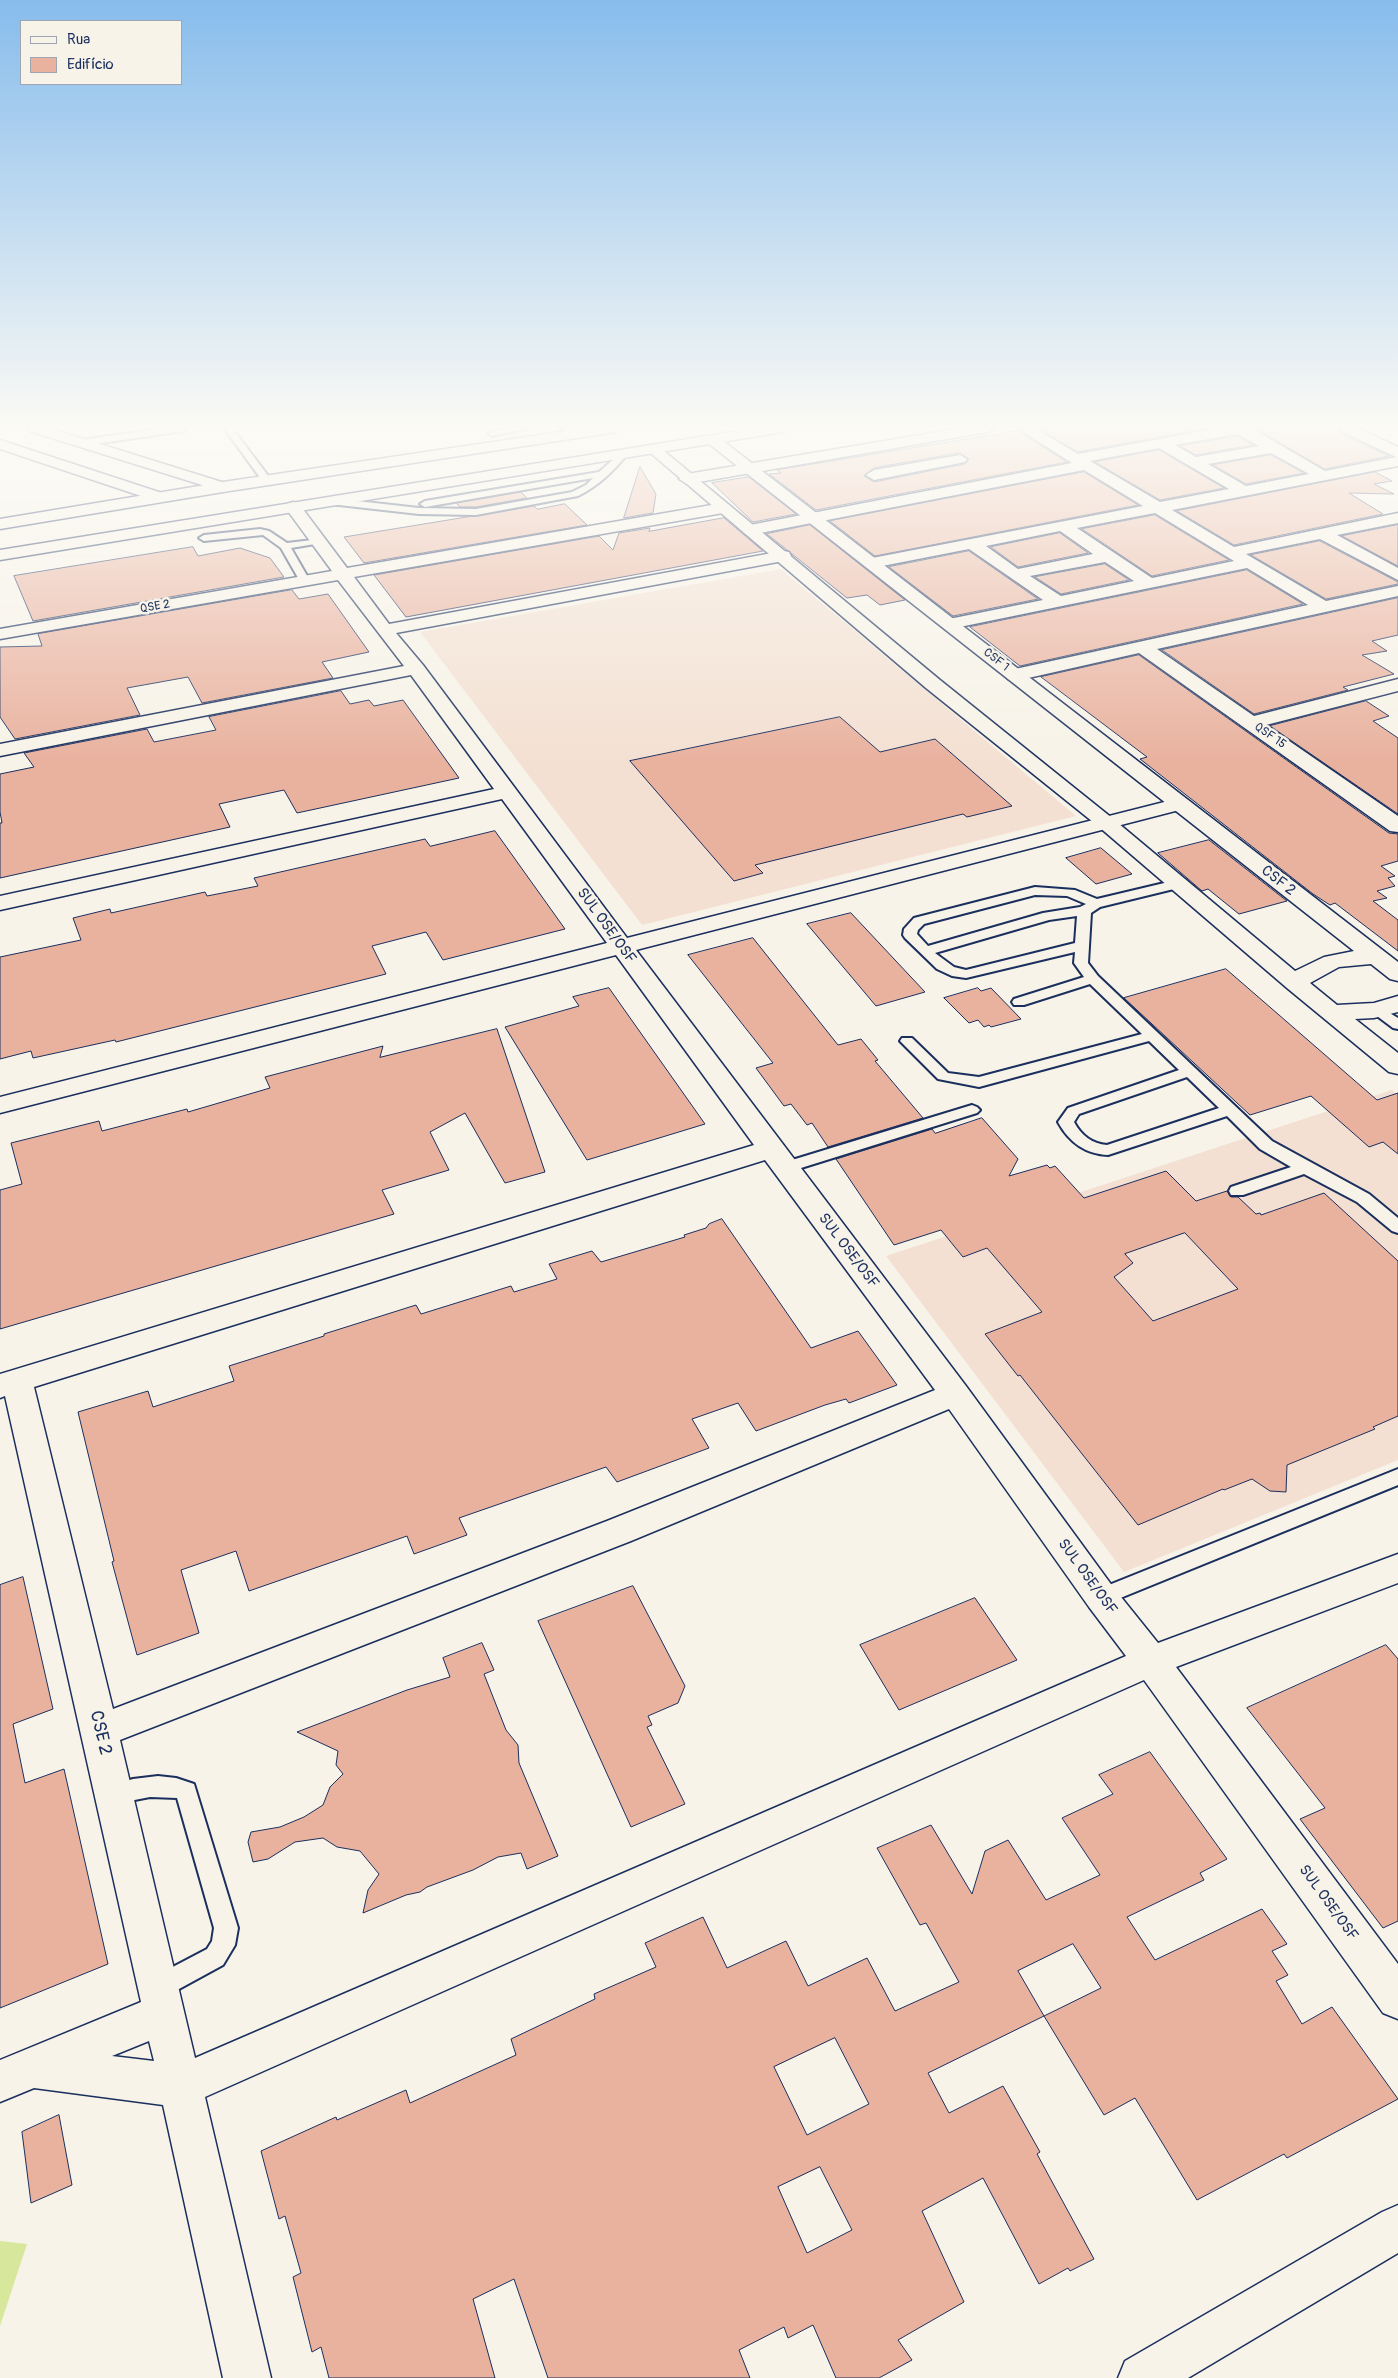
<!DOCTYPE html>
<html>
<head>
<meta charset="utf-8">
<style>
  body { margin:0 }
  #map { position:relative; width:1398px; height:2378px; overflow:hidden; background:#f7f3e8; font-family:Pangolin,sans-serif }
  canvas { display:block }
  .legend { position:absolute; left:20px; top:20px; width:162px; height:65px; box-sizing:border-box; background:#f7f3e8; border:1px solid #9fa5b1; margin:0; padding:6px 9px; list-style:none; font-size:15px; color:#1b2f5e }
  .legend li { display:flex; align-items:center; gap:10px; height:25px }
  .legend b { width:25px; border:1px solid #9fa5b1 }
</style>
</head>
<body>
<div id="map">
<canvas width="1398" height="2378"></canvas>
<ul class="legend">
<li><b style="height:6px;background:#f7f3e8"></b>Rua</li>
<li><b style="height:14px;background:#e9b29f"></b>Edifício</li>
</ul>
</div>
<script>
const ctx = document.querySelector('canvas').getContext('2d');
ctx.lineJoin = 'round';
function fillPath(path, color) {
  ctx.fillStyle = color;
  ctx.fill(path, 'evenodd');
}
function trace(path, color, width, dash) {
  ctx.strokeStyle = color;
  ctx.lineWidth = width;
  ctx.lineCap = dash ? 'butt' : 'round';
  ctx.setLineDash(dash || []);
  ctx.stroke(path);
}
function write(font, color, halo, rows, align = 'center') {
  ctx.font = font + ' Pangolin,sans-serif';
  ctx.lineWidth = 5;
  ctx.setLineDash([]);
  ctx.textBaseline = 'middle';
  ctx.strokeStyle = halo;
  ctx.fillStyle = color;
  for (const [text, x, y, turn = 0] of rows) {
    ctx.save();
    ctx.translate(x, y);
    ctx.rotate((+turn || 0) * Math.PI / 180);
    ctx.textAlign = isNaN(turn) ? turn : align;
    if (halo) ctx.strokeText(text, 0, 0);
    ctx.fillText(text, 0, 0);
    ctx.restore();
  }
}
const built = new Path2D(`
  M781,569L1076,816L642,925L420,632Z
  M1392,1090L1398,1095V1460L1124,1572L886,1256Z`);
const green = new Path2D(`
  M0,2241L27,2244L0,2326Z`);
const building = new Path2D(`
  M1038,428H1209L1078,452Z
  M1255,428H1335L1340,433L1389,456L1325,469Z
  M1018,431L1067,462L816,510L769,474L781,473L777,470ZM960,453L969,459L965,464L874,482L864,476L874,468Z
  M1237,436L1253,445L1196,455L1180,446Z
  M1159,450L1224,488L1160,500L1095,462Z
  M1271,455L1304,473L1246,484L1213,465Z
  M640,467L656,494L653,513L624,518Z
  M1084,472L1138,505L875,556L830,521Z
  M1375,472L1392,481L1374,484L1394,494L1349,493L1383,514L1234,545L1177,511Z
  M749,477L796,514L753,522L712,483Z
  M521,492L527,498L476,507H460L456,503Z
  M565,504L587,525L364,563L344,537L534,506L537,509Z
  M1155,515L1229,560L1152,576L1082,529Z
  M724,518L763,551L406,617L374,575L599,536L613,550L619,533L650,528L649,531Z
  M810,525L905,600L880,605L867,595L847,598L767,534Z
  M1398,525V566L1342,536Z
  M1060,533L1088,553L1018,567L991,547Z
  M1320,541L1398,582V584L1326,599L1251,555Z
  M193,547L198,556L240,548L270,558L284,577L33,621L14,576Z
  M969,551L1038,599L953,616L889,567Z
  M1105,564L1129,580L1061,594L1035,577Z
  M1247,570L1303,604L1020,666L970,627Z
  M292,590L299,599L328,594L369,652L322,662L333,678L202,703L188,677L127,688L140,715L15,739L0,717V647L42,646L38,634Z
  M1398,598V635L1372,641L1387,651L1362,655L1394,674L1343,687L1348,690L1254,714L1162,650Z
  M1139,655L1389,833L1398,834V861L1381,866L1395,876L1388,878L1395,886L1377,891L1387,898L1373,901L1398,920V951L1335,903L1330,905L1313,894L1140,759L1147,757L1041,677Z
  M341,691L350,704L369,700L374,706L403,700L459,778L297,813L284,790L219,804L230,827L0,878V823H2L0,812V774L34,767L24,753L147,729L154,742L216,730L209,717Z
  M1366,701L1389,716L1373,721L1398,738V814L1270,726Z
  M840,717L880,752L935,739L1012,806L967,817L963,814L755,865L763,873L734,881L630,761Z
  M495,831L565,929L443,960L426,932L372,946L386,974L116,1042L115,1040L33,1058L31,1051L0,1059V957L81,940L73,918L110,909L111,913L205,892L207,896L258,886L254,878L425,839L430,846Z
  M1209,840L1287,901L1239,914L1208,889L1202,891L1158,853Z
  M1101,848L1132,874L1096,884L1066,858Z
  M851,913L925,992L876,1006L807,924Z
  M753,938L838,1045L861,1039L878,1060L875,1061L923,1118L828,1147L812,1123L807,1125L791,1104L784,1106L756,1068L773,1063L688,955Z
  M1226,969L1377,1100L1398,1093V1154L1383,1142L1369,1147L1311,1096L1250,1115L1124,998Z
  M609,988L705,1124L587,1160L505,1027L579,1006L573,997Z
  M978,988L981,991L991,988L1021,1019L991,1027L989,1025L984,1027L978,1020L969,1023L944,998Z
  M497,1029L545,1172L505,1183L465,1113L430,1132L449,1170L382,1190L394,1214L0,1329V1190L22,1184L11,1143L99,1121L102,1131L187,1109L188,1112L270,1088L265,1077L383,1046L380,1057Z
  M982,1118L1018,1159L1009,1176L1047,1165L1050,1168L1055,1166L1084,1198L1166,1171L1196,1201L1227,1191L1231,1197H1238L1256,1214L1260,1213L1261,1215L1324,1193L1398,1261V1416L1373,1427L1375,1429L1287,1465L1286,1492L1270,1491L1252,1479L1224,1490L1223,1489L1138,1525L1020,1375L1018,1376L985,1334L1042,1312L987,1248L963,1257L941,1230L894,1245L836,1159L932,1129L935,1133ZM1185,1233L1238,1289L1153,1321L1114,1277L1133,1263L1125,1254Z
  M722,1219L811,1348L858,1331L897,1385L849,1403L846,1399L825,1405L756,1431L738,1403L692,1419L709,1448L617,1482L606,1467L459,1518L467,1535L414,1554L407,1536L249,1591L236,1551L181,1570L199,1633L137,1655L112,1562L114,1561L78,1412L148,1391L153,1407L234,1381L229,1366L324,1336V1334L416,1305L421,1314L511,1286L514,1292L557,1279L549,1264L592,1251L601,1262L685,1237L684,1235L706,1228L709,1224Z
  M23,1577L53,1709L13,1724L25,1783L64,1769L108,1964L0,2008V1585Z
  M633,1586L685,1686L678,1703L648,1716L652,1725L647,1727L685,1804L631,1827L538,1621Z
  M975,1598L1017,1660L899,1710L860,1645Z
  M482,1643L494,1670L484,1674L506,1730L518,1745L519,1763L558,1856L527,1869L521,1853L498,1857L473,1870L427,1887L420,1892L406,1895L363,1913L368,1890L379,1874L360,1851L337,1847L323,1838L295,1842L268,1859L253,1862L248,1842L251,1832L280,1827L304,1817L323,1805L330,1787L343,1774L336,1765L338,1751L297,1732L407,1690L450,1677L443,1658Z
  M1386,1645L1398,1659V1921L1383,1928L1300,1819L1325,1808L1247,1708Z
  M1150,1752L1227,1859L1200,1873L1204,1880L1127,1917L1155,1960L1262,1909L1287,1944L1272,1951L1288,1975L1276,1981L1302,2024L1332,2007L1398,2099L1287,2158L1284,2154L1197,2200L1135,2098L1104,2115L1044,2016L928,2073L949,2113L1003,2086L1040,2152L1037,2154L1094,2259L1070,2271L1068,2268L1039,2284L983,2178L922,2211L964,2302L898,2340L912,2360L879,2378H836L813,2325L788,2338L784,2327L739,2350L750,2378H548L514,2279L473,2299L495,2378H329L321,2347L312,2352L293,2277L301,2273L285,2216L279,2219L261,2151L336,2117L337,2120L406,2090L410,2103L516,2055L511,2039L595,1999L594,1994L656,1967L645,1943L703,1917L727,1968L786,1941L808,1986L867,1958L895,2011L959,1982L926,1923L920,1925L877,1848L931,1825L972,1894L985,1851L1008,1840L1046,1900L1100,1875L1062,1818L1113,1794L1099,1775ZM1073,1944L1101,1988L1044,2016L1018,1971ZM835,2038L869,2104L807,2135L774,2067ZM820,2167L852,2230L807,2253L778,2187Z
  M59,2115L72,2185L31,2203L22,2132Z`);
const service = new Path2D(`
  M166,428H188L184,431L81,446L77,443L81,440Z
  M224,428H232L272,481L270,483H264Z
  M508,428H529L492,436L488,433Z
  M559,428H574L588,433L584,436Z
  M624,450L628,453C615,470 598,486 578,496L476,515L419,514L330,504L325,501L330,498L419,508L476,509L572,492L586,485L593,478L425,507L420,504L425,501L599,472Z
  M260,529L269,531L287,543L321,539V543L291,548L310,581L309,583H301L281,548L263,535L204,541L199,538L204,535Z
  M1177,880L1182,881L1184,884L1182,887L1100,907L1091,913L1088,963L1098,976L1272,1141L1369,1194L1398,1218V1233L1392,1231L1357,1202L1304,1174L1243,1195H1231L1229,1191L1231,1187L1291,1167L1260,1149L1227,1116L1108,1155C1085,1154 1069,1142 1058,1122L1068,1108L1179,1070L1149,1041L979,1087L938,1079L900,1041L902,1038H912L948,1073L979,1077L1142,1034L1090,984L1024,1005H1014L1012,1002L1014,999L1084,977L1074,963L1075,952L966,978L952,976L937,969L905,938L903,935L904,929L914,918L1035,887L1075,890L1097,899ZM1035,895L1067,896L1086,904L1080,907L1043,913L928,946L917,934L918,930L924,924ZM1077,916L1075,943L966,970L954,967L935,953L1049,920ZM1187,1077L1219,1108L1107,1145C1092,1144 1081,1135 1074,1122L1079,1114Z
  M1378,1006L1398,1018V1029L1393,1028L1373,1013L1371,1010Z
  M972,1105L977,1107L980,1110L977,1113L785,1173L779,1172L777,1168L779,1164Z
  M1398,1469V1485L1108,1603L1101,1606L1094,1603L1091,1597L1094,1591Z
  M158,1776L176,1778L194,1784L238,1928L235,1945L223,1965L157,2001L148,1998L145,1989L148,1980L207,1949L212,1941L214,1928L177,1798L150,1797L114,1804L106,1801L103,1794L106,1787L133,1779Z`);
const minor = new Path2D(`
  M962,428H995L988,432L687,484L679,479L687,474Z
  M1017,428H1034L1078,454L1220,428H1251L1325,471L1396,457L1341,431L1339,428H1358L1398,447V466L1172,510L1234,547L1398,513V523L1337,535L1398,568V580L1320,539L1246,554L1326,601L1398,586V596L1157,649L1254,716L1398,679V691L1266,725L1398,816V832L1390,831L1139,653L1015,681L1008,679L1006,675L1008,671L1015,669L1308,605L1247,568L950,629L944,628L941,624L944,620L1043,600L969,549L872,568L866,567L864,563L866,559L872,558L1143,506L1084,470L750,535L744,533L742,530L744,527L750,525L1072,463ZM1237,434L1259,446L1196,457L1175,445ZM1159,448L1229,489L1160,502L1090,461ZM1271,453L1309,474L1246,486L1208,464ZM1155,513L1234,561L1152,578L1077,528ZM1060,531L1093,554L1018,569L986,546ZM1105,562L1134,581L1061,596L1030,576Z
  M960,455L967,459L965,462L874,480L866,475L874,470Z
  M293,502L299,504L347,568L723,503L729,505L731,508L729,511L723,513L354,577L389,624L783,551L789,552L791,556L789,560L783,561L396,633L423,665L627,938L1180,798L1187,800L1190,804L1187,808L636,950L966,1386L1113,1587L1158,1643L1398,1554V1583L1176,1667L1398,1964V2019L1383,2013L1144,1680L205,2097L271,2378H223L163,2105L34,2088L0,2102V2060L141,2002L5,1396L0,1398V1374L754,1145L616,955L0,1113V1097L607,943L502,799L0,910V896L494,789L411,675L0,756V744L404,666L338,580L0,639V629L332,571L285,507L287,504ZM765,1160L935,1390L607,1521L113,1709L34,1387ZM949,1409L1089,1607L1126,1656L195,2058L120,1740L631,1541ZM149,2041L154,2061L112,2056Z
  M1398,2205V2253L1188,2378H1118L1125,2361L1382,2212Z`);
const tertiary = new Path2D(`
  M713,436L718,437L1398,962V981L1390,979L1371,964L1339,967L1310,983L1337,1005L1374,1003L1398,996V1012L1374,1018L1355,1019L1398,1053V1074L1389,1072L1287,988L1098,826L926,688L646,449L648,446H658L940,680L1112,818L1295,971L1324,957L1354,951L708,443L706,440Z`);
const secondary = new Path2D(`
  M27,428H49L228,484L231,487L223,492L218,490L29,431Z
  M0,440L168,495L170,498L168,501H156L0,449Z`);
const trunk = new Path2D(`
  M587,428H623L616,432L223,492L0,529V519L223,482Z
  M756,428H790L783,432L0,560V550Z`);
const farStreetnames = [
  ["QSE 2",155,607,-10],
  ["CSF 1",996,660,38],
  ["QSF 15",1270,736,35]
];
const streetNames = [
  ["CSF 2",1278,881,38],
  ["SUL OSE/OSF",606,926,54],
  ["SUL OSE/OSF",848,1251,53],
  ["SUL OSE/OSF",1087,1577,54],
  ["SUL OSE/OSF",1328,1903,54]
];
const nearStreetnames = [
  ["CSE 2",100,1733,77]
];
fillPath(built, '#f3e0d2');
fillPath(green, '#d7e79b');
fillPath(building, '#e9b29f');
trace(building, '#1b2f5e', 1);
trace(service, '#1b2f5e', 4);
trace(minor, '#1b2f5e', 3);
trace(tertiary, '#1b2f5e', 3);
trace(secondary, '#1b2f5e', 3);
trace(trunk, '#1b2f5e', 3);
fillPath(service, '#f7f3e8');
fillPath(minor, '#f7f3e8');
fillPath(tertiary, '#f7f3e8');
fillPath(secondary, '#f7f3e8');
fillPath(trunk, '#f7f3e8');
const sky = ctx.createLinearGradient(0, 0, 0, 761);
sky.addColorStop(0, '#87bcec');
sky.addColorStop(0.56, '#fbfaf5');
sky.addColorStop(1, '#fbfaf500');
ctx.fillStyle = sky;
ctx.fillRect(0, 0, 1398, 761);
write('12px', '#1b2f5e', '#f7f3e8', farStreetnames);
write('15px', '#1b2f5e', '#f7f3e8', streetNames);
write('18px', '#1b2f5e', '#f7f3e8', nearStreetnames);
</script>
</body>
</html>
